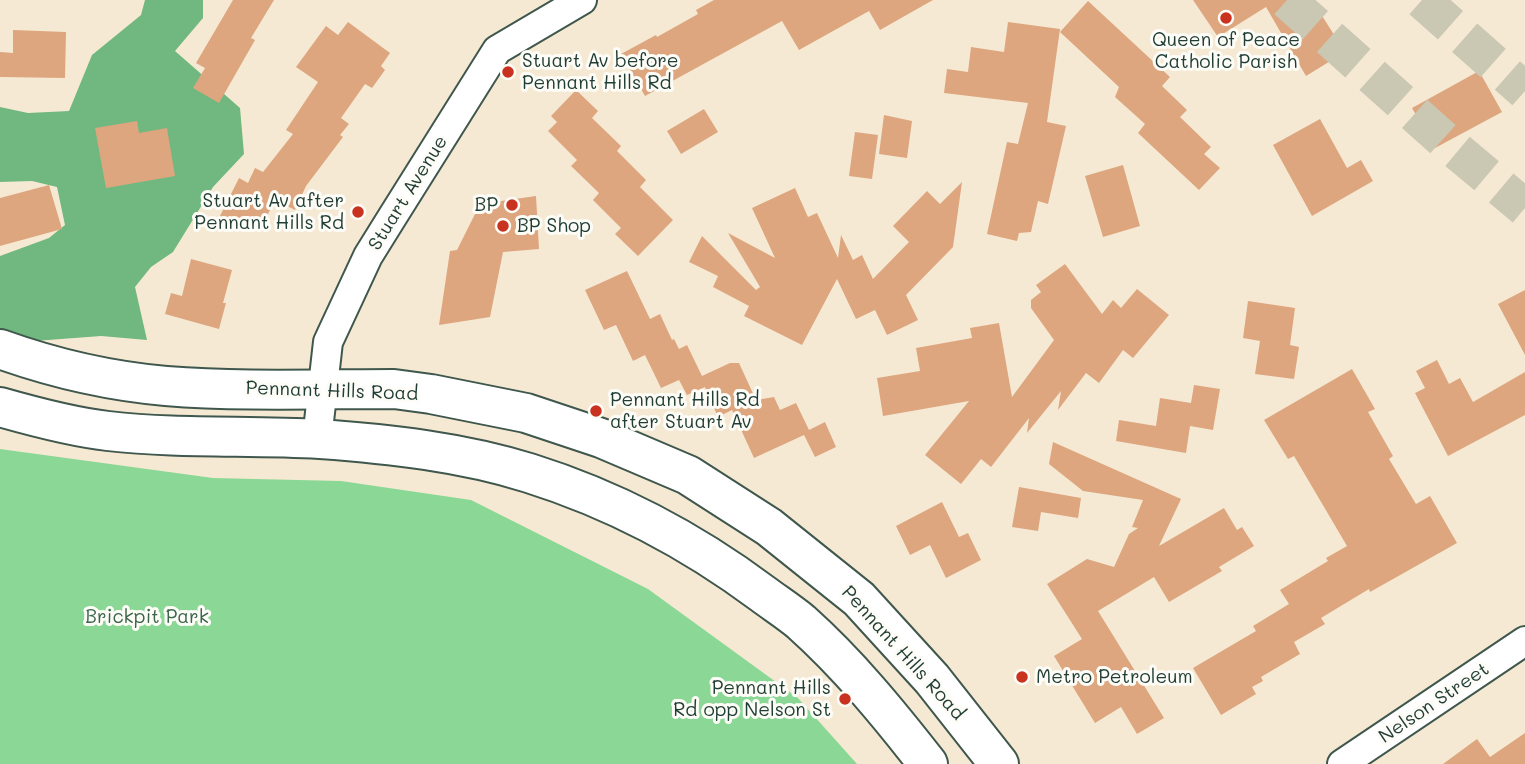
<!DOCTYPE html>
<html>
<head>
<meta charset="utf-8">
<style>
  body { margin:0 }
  canvas { display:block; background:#f5e9d3 }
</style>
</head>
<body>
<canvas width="1525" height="764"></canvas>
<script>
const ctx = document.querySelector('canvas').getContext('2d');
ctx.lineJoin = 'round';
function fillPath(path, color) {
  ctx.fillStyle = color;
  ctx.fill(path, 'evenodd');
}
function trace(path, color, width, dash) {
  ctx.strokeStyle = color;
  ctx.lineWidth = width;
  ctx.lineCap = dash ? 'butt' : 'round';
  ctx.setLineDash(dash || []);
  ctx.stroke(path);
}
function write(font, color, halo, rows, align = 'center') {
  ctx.font = font + ' Mali,sans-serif';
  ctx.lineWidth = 6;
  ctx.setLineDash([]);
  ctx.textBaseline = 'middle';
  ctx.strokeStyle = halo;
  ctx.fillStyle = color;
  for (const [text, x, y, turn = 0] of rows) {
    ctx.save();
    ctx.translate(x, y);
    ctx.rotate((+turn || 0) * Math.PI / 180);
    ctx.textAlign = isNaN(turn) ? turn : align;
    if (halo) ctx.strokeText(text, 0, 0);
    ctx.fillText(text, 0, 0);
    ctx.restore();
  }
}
const green = new Path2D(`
  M0,449L213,478L341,481L471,500L648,589L798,698L857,764H0Z`);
const forest = new Path2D(`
  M145,0H203V18L175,51L240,108L244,154L213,187L173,252L151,267L135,287L147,340L101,336L8,343L0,340V256L49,238L65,225L57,187L32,181L0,182V107L28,113L69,111L92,55L141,15Z`);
const building = new Path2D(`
  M233,0H274L251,38L255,40L219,103L193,88L205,68L196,63Z
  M714,0H933L880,30L869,11L799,50L782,21L645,96L621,54L656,35L657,37L698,14L696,10Z
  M1193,0H1312L1345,52L1306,76L1266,7L1218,37Z
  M1088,1L1170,77L1162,86L1187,110L1180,117L1211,147L1204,154L1220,168L1199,190L1138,133L1145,124L1115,97L1119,87L1060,32Z
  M348,22L390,53L381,66L385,70L372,88L365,84L341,118L349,124L340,135L343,137L306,186L295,210L275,200L262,226L245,218L239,231L218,220L239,178L248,183L255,168L263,172L293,134L286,130L318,82L296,67L326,26L338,35Z
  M1008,22L1060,29L1047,122L1066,126L1048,204L1038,201L1031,232L1019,233L1017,241L987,234L1007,142L1018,144L1028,103L944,93L947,69L968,72L971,47L1004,52Z
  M13,30L66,32L65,78L0,77V52L13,53Z
  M1479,71L1502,112L1435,148L1412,108Z
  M576,90L598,111L592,118L621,146L617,151L646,180L640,187L673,220L638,256L615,234L621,228L593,200L599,193L571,166L577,160L548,131L557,122L551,116Z
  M704,109L718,132L681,154L667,131Z
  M884,115L912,121L907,158L879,154Z
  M1320,119L1347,168L1361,160L1373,181L1312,216L1273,145Z
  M137,121L139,133L167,128L175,176L106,188L95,128Z
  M855,132L878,135L872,179L849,176Z
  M1123,165L1140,226L1103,237L1085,176Z
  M962,182L953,247L906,295L918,320L887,335L875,310L856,319L837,279L802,345L744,316L749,306L713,287L718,276L689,262L702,236L756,290L760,287L728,233L775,258L752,208L795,188L808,217L817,213L838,258L841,235L853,260L862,255L873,279L909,242L893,226L927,191L940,204Z
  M49,185L62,229L0,246V198Z
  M536,196L539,249L503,252L490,317L439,325L450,251L457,250L480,204Z
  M191,259L232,270L223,303H226L219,329L165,314L171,293L182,296Z
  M1065,264L1102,314L1113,300L1121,308L1137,289L1169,315L1133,358L1123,350L1099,383L1086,373L1058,410L1061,391L1027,433L1029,418L991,467L981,459L961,484L925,455L969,401L883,416L877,378L920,371L916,348L972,338L970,328L999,323L1012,397L1054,340L1031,308V300L1041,292L1036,285Z
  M627,271L650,319L660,314L672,340L674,339L679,349L687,345L702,376L730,363H739L756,400L774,397L780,410L796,403L809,430L825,422L836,447L815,457L804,435L754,458L732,410L718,417L705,387L687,395L679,380L661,388L645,355L633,361L616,325L604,330L585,290Z
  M1525,290V355L1498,304Z
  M1248,301L1295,308L1290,345L1299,347L1294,379L1255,374L1260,341L1243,338Z
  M1437,360L1449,384L1460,378L1473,402L1525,372V415L1448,456L1415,393L1425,388L1416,371Z
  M1352,369L1375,409L1368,412L1393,456L1389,459L1416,504L1430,496L1457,543L1370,592L1369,589L1321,618L1325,624L1294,642L1300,654L1261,677L1263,681L1252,687L1256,694L1221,715L1193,668L1256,631L1253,626L1289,604L1280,590L1328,561L1326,558L1347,546L1294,456L1288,459L1264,420Z
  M1194,385L1220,389L1213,430L1190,426L1186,453L1116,441L1119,420L1156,426L1160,398L1191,403Z
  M1053,442L1181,499L1159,546L1224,508L1237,530L1242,527L1254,546L1219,567L1222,571L1169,602L1154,577L1098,611L1164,718L1137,734L1121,707L1095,723L1054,656L1082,639L1047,584L1087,559L1114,567L1129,534L1138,528L1132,527L1143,500L1083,491L1049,464Z
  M1019,487L1081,498L1078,518L1041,512L1038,531L1012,527Z
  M942,502L959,537L968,533L981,560L946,578L930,545L910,555L896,526Z
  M1525,733V764H1443L1477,739L1490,757Z`);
const highwayTunnel = new Path2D(`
  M1287,0L1444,140L1525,208
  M1422,0L1525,91`);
const minor = new Path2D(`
  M317,439L328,342L368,256L391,219L497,50L582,0
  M1342,764L1525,641`);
const highway = new Path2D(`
  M0,349C53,368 109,381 166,386C241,392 319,389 394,389L431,394L526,413L601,438L688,475L769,527L859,599L932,679L999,764
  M0,407C35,417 72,427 108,431C178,439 250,435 320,439C389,444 462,452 529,473C612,499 692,541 763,594C775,603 789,612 801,622C848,664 889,714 928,764`);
const markers = [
  [1226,18,7,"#c8321e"],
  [508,72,7,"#c8321e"],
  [512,205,7,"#c8321e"],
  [358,212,7,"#c8321e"],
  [503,226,7,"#c8321e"],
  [596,411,7,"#c8321e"],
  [1022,677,7,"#c8321e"],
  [845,699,7,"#c8321e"]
];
const poiNames = [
  ["Queen of Peace",1226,40,"center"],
  ["Catholic Parish",1226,62,"center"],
  ["Stuart Av before",522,61],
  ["Pennant Hills Rd",522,83],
  ["Stuart Av after",344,201,"right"],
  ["Pennant Hills Rd",344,223,"right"],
  ["BP",498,205,"right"],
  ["BP Shop",517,226],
  ["Pennant Hills Rd",610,400],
  ["after Stuart Av",610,422],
  ["Metro Petroleum",1036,677],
  ["Pennant Hills",831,688,"right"],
  ["Rd opp Nelson St",831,710,"right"]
];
const streetNames = [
  ["Stuart Avenue",408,193,-58],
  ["Pennant Hills Road",332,391,2],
  ["Pennant Hills Road",903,653,48],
  ["Nelson Street",1434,703,-34]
];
const parkNames = [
  ["Brickpit Park",147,617]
];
fillPath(green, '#8bd896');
fillPath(forest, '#70b87f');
fillPath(building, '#dda67f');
trace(highwayTunnel, '#cac7b3', 38, [38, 19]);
trace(minor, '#3f574c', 32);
trace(highway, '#3f574c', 42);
trace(minor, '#fff', 28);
trace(highway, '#fff', 38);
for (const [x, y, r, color] of markers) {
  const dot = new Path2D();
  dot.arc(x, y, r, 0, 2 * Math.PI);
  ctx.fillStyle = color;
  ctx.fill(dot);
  trace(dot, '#fdfcf7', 2.5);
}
write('19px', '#1f3d34', '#fdfcf7', poiNames, 'left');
write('19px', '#1f3d34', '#fdfcf7', streetNames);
write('19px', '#3a644c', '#fdfcf7', parkNames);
</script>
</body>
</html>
